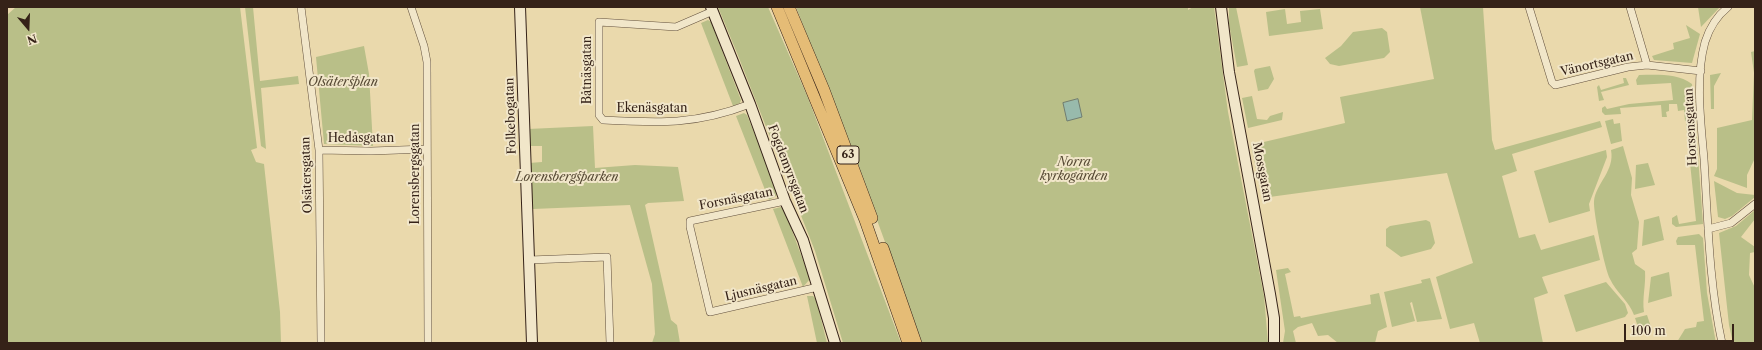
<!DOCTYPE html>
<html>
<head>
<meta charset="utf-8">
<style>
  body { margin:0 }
  #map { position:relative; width:1762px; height:350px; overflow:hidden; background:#ead9ac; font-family:"Libre Caslon Text",serif }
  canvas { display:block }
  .frame { position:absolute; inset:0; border:8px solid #352218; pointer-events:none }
  .north { position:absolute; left:8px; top:8px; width:40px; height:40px; -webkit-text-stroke:3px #f1e6c9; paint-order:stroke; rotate:161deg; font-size:11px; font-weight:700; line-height:16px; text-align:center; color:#352218 }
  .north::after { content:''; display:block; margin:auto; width:14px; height:18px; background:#352218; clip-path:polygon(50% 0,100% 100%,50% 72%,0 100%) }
  .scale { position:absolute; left:1624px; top:324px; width:110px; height:18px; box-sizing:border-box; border:2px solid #352218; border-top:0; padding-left:5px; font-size:12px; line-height:14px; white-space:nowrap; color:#352218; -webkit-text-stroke:3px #f1e6c9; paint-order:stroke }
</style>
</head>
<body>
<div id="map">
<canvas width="1762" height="350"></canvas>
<div class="frame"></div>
<div class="north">N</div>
<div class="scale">100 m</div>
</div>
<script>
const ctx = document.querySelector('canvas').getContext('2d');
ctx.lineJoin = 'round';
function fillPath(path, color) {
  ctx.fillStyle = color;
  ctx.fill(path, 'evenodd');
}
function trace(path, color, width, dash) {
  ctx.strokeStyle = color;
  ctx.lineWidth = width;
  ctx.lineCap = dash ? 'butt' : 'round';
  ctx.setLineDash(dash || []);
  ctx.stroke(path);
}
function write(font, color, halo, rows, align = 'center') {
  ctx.font = font + ' "Libre Caslon Text",serif';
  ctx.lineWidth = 4;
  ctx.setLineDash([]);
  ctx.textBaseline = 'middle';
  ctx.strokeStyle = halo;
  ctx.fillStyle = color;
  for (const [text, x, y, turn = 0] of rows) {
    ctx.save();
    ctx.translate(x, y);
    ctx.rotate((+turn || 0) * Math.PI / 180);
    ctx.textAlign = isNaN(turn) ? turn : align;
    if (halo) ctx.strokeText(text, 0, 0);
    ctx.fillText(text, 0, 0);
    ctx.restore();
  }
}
const green = new Path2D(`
  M16,7H240L257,148L251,150L256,162L264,164L280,312L281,343H7V15Z
  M245,7H253L260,81L298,76L299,84L261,88L266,149L261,146Z
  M718,7H768L808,98L901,343H843L815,251L737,53Z
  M796,7H1188V10L1193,7H1214L1228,112L1264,296L1268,343H922L855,160Z
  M1236,7L1248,65L1237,67L1229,24V8Z
  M1420,7H1483L1492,140L1495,150L1600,121L1602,127L1512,154L1517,171L1502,176L1519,238L1535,234L1541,250L1594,235L1600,260L1542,277L1548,293L1534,298L1543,343H1480L1474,323L1450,329L1436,277L1473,263L1447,173L1262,198L1251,145L1345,123L1340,97L1434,79Z
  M1698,7H1720L1701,27Z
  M1285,9L1287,24L1301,22L1300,11L1320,9L1323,29L1269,36L1266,12Z
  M708,20L711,22L741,100L740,103L733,106L701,23Z
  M1686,25L1700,34L1692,63L1654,60L1652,56L1674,49L1673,43L1690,38Z
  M1382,28L1387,32L1390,52L1384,58L1339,66L1330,64L1325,58L1341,46L1353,32Z
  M364,46L369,74L373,146L324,144L316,57Z
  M1755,51V158L1747,175V188L1714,176L1717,169V128L1752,120L1754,73L1751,52Z
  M1270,66L1274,79L1268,89L1258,91L1254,71L1255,69Z
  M1721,73L1714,86V109H1711L1710,75Z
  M1639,75C1657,75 1677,73 1692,84L1695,124L1685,121L1684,110L1678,111L1677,104H1669V111L1666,112L1667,117H1662L1661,105L1620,108L1621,114L1605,115L1602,112V108L1605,106L1607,109L1629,104L1673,100L1671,83L1637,85L1636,80Z
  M1623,78H1626L1629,85L1601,92L1604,100L1599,101L1597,87L1599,85L1601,90L1624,83Z
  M1252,96L1257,119L1267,120L1270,116L1283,112L1282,120L1248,128L1242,98Z
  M744,113L747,115L778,191L776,196L769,200L736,116Z
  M1613,119L1614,124L1620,123L1622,141L1611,144L1605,121Z
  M1686,124L1696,128L1703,224L1676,227L1672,224V218L1677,215L1679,224L1696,221Z
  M593,126L595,168L635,165L678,167L684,201L648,203L645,205L671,320L677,325L680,343H652L655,334L652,284L630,205L533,209L531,207L529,163L542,162V146H528V129Z
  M1623,146L1632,178L1631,195L1639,222L1637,249L1632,253L1635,264L1645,271C1646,285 1642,298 1644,312L1634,315C1629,301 1616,292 1610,279C1605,270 1593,212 1594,201C1596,183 1615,171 1611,150Z
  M1606,150L1607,157L1589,204L1590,211L1549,223L1534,171Z
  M1648,163L1655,185L1635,189L1636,165Z
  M1714,181L1737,193L1755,195V197L1732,216L1725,219L1718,217Z
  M781,207L784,209L810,279L803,287L773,209Z
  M1755,210V219L1741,237L1755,247V252L1750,253L1749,275L1755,288V343H1733L1729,325L1719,233L1736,226Z
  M1659,216L1664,240L1642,246L1644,220Z
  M1426,220L1430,222L1435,243L1431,249L1401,257L1386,246V229L1390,226Z
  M1699,234L1703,238L1707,293L1716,343H1673L1677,342L1685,329L1696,327L1697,322L1704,321L1695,245H1677L1676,241L1678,237Z
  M1288,268L1291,272L1285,274L1294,317L1300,316L1301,318L1371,304L1370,295L1379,293L1387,327L1378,331L1375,343H1338L1328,335L1318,336L1312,323L1298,327L1293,331L1296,343H1283L1285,331L1276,270Z
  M1669,272L1672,296L1648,303L1651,277Z
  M1430,278L1442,319L1417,322L1412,302L1410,303L1415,321L1392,327L1384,292L1422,283L1421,280Z
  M1606,282L1625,304L1628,313L1625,317L1576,332L1564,295Z
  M807,296H813L816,299L827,343H817Z
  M1647,315L1652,330L1640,333L1635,318Z`);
const water = new Path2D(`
  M1078,99L1082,117L1067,121L1063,103Z`);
const street = new Path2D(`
  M301,7L319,150L321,343
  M411,7L424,46L427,62L428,343
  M1529,7L1552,82L1555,85L1628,67L1647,65L1701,71
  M1630,7L1647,65
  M713,11L676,27L599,22V115L603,120C659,123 696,125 750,104
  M319,150L371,151L427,149
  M785,201L690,221V227L710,312L818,287
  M1708,229L1731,223L1755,204
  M530,260L607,257L610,343
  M1722,343C1709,283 1708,221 1704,159C1701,123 1695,78 1705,42C1709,29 1717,16 1728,7`);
const secondary = new Path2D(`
  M520,7L532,343
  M711,7L750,104L785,201L803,240L835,343
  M1221,7L1229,72L1270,294L1274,318V343`);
const primary = new Path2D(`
  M777,7L865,220L908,343
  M789,7L824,90L872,218
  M883,248L916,343`);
const shields = [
  [848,155,22]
];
const shieldNames = [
  ["63",848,155]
];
const streetNames = [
  ["Vänortsgatan",1597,64,-13],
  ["Båtnäsgatan",588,70,-90],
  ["Ekenäsgatan",652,109],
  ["Folkebogatan",511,116,-92],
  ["Horsensgatan",1691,127,-93],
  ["Hedåsgatan",361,139],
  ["Fogdemyrsgatan",788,169,69],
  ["Mossgatan",1262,172,79],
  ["Lorensbergsgatan",416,174,-90],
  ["Olsätersgatan",307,175,-92],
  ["Forsnäsgatan",736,199,-11],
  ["Ljusnäsgatan",761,289,-13]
];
const parkNames = [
  ["Olsätersplan",343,83],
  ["Norra",1074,163],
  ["kyrkogården",1074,177],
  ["Lorensbergsparken",567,178]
];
fillPath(green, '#b9bf88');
fillPath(water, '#98baac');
trace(water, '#707d71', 1);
trace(street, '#62503d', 8);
trace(secondary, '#352218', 12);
trace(primary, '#352218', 12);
trace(street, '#f1e6c9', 7);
trace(secondary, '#f1e6c9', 10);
trace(primary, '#e5bc76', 11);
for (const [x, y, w] of shields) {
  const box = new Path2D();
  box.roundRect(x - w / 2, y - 9, w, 18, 3);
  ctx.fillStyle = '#f1e6c9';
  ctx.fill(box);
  trace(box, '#352218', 1);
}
write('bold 11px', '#352218', null, shieldNames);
write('12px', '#352218', '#f1e6c9', streetNames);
write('italic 12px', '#564934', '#f1e6c9', parkNames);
</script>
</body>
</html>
